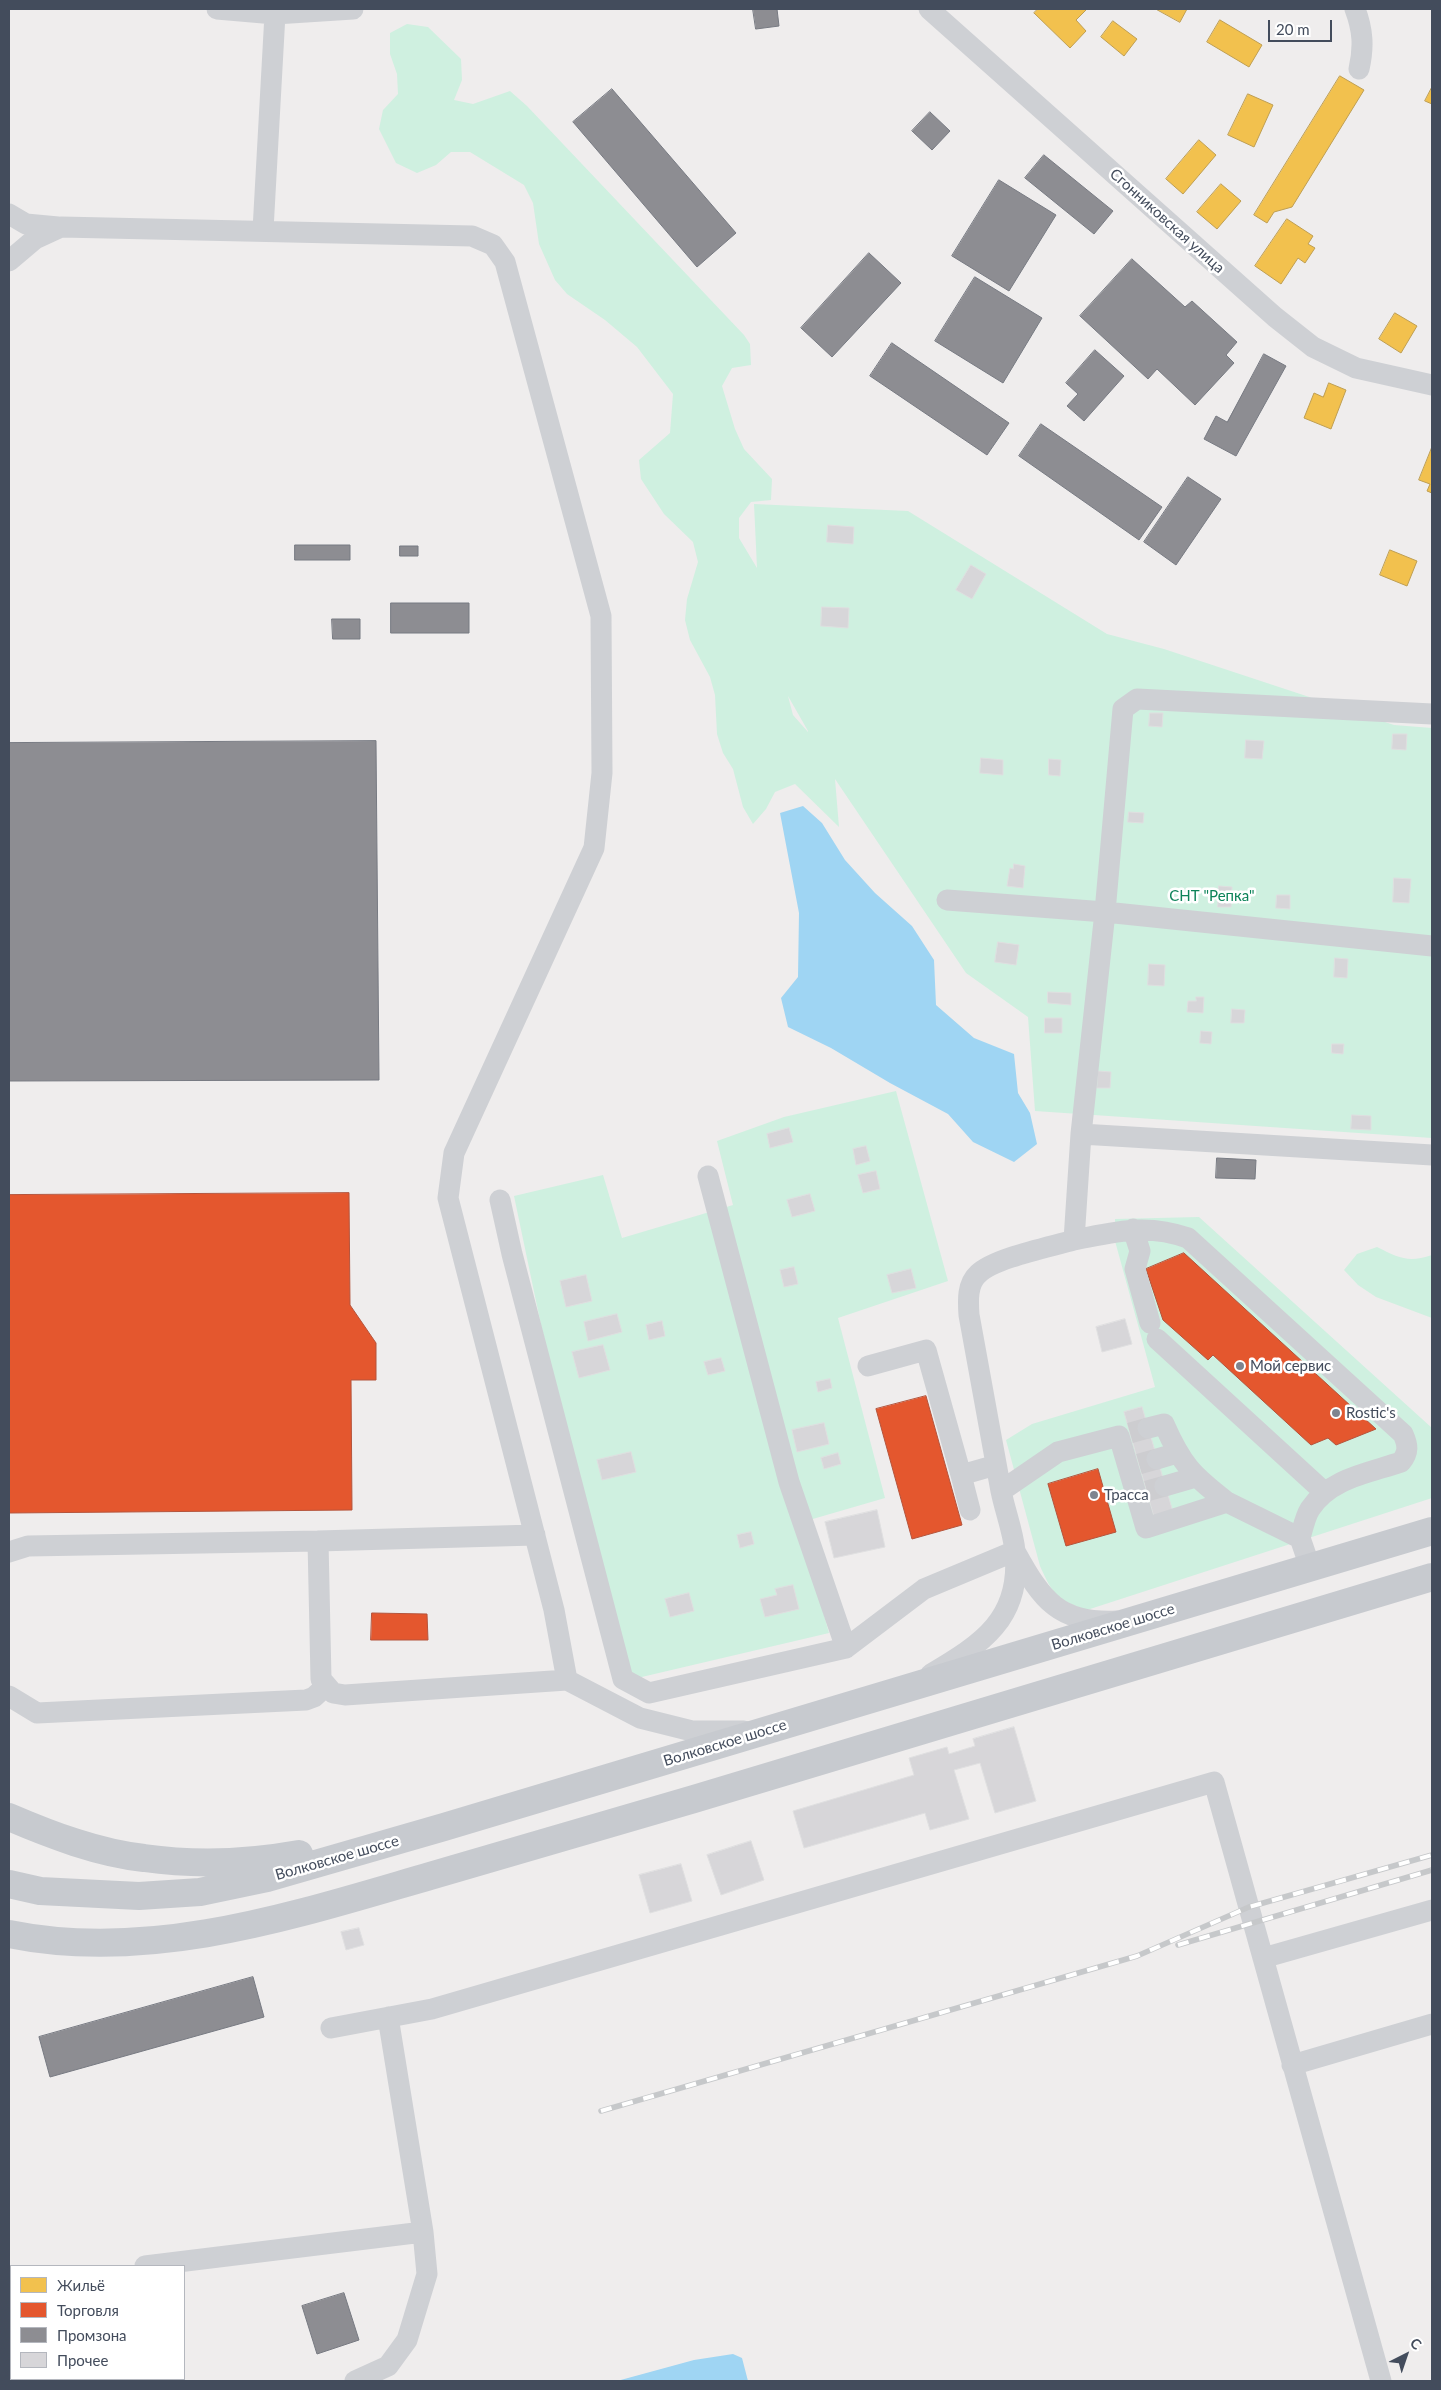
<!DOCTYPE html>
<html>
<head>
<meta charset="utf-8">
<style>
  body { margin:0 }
  #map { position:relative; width:1441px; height:2390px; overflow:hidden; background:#efeded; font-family:Lato,sans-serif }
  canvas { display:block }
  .frame { position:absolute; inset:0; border:10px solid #434c5c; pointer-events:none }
  .legend { position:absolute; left:10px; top:2265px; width:175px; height:115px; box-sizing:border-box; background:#fff; border:1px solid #b4b7be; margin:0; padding:6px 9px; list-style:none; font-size:15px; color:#434c5c }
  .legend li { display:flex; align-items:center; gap:10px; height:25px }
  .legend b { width:25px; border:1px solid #b4b7be }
  .north { position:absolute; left:1381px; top:2330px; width:50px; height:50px; -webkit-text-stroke:4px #fff; paint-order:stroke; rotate:41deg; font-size:14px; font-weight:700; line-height:20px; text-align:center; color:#434c5c }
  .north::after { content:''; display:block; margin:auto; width:18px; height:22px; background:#434c5c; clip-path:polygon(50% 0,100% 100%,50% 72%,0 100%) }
  .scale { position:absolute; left:1268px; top:20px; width:64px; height:22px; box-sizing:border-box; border:2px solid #434c5c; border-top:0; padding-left:6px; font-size:15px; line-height:18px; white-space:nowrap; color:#434c5c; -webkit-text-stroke:4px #fff; paint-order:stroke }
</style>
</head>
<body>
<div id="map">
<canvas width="1441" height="2390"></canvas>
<div class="frame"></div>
<ul class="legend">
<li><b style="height:14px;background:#f2c14e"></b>Жильё</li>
<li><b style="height:14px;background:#e4572e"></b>Торговля</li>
<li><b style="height:14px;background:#8d8d92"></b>Промзона</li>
<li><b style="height:14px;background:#d7d6d9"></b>Прочее</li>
</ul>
<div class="north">С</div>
<div class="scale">20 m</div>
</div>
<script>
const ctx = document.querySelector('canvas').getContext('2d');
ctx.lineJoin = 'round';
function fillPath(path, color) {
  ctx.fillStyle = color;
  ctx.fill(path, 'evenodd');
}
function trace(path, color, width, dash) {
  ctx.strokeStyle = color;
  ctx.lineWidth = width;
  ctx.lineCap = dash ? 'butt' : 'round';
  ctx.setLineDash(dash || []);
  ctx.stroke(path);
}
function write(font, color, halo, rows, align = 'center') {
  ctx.font = font + ' Lato,sans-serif';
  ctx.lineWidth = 5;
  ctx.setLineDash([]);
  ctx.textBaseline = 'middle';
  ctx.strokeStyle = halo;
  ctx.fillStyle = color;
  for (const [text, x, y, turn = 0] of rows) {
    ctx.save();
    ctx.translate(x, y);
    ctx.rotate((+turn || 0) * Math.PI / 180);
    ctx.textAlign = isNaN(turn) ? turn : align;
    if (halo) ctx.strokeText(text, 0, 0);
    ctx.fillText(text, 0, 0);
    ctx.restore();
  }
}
const green = new Path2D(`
  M407,24L428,27L461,59L462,80L454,100L473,104L510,91L527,106L744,335L750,344L751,365L732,368L722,386L735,429L744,449L772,479L771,500L751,502L739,518V538L757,568L754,504L908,511L1107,634L1164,649L1394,725L1432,728V1138L1035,1111L1028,1017L966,973L835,779L839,827L795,784L775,792L766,809L753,824L743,807L733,769L723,753L717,734L715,695L710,677L690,640L685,620L687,599L698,562L693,542L664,514L641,479L639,460L670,433L673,394L637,347L605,320L567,294L555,280L539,244L533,203L524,185L470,152H451L436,165L417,173L396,163L379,129L383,110L398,94L397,74L390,54V33ZM788,696L808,731V732L793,715Z
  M896,1091L948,1281L838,1318L885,1498L799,1523L829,1633L629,1680L541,1325L514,1196L603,1175L622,1238L733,1205L717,1141L784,1117Z
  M1199,1217L1432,1428V1498L1087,1610C1057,1600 1053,1595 1040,1566L1006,1440L1032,1424L1155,1387L1115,1241V1219Z
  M1377,1247C1399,1258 1408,1263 1432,1255V1318L1376,1297L1358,1285L1344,1270L1357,1254Z`);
const water = new Path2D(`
  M803,806L822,823L845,860L875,893L912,926L934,960L936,1005L974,1038L1014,1054L1018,1093L1030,1113L1037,1144L1014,1162L973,1142L948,1114L890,1083L831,1048L788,1027L781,998L798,977L799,913L780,813Z
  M733,2354L742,2358L748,2381H617L694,2360Z`);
const homes = new Path2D(`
  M1038,9H1085L1086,10L1076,20L1086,31L1070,48L1034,13Z
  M1156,9H1187L1180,22Z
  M1220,20L1262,45L1249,67L1207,42Z
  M1113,21L1137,39L1124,56L1101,37Z
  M1340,76L1364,90L1292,207L1274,212L1267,223L1254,215Z
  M1432,87V104L1425,101Z
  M1248,94L1273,105L1254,147L1228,135Z
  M1199,140L1216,155L1183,194L1166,179Z
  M1221,184L1241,201L1217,229L1197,212Z
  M1287,219L1313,236L1308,244L1315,248L1305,263L1298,258L1281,284L1255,266Z
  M1395,313L1417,326L1401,353L1379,339Z
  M1329,383L1346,390L1331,429L1304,418L1314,393L1323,397Z
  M1432,447V493L1427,491L1430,484L1419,480Z
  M1390,550L1417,561L1407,586L1380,575Z`);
const shops = new Path2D(`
  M349,1193L350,1305L376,1343V1380H351L352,1510L9,1513V1195Z
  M1184,1253L1376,1429L1336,1445L1328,1438L1311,1445L1213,1355L1208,1360L1163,1320L1146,1269Z
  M926,1396L962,1525L912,1539L876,1409Z
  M1098,1469L1116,1532L1066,1546L1048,1484Z
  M372,1613L427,1614L428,1640H371Z`);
const industry = new Path2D(`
  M753,9H777L779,26L756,29Z
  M612,89L736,233L697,267L573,122Z
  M930,112L950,131L932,150L912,131Z
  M1044,155L1113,211L1094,234L1025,178Z
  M999,180L1056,215L1009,291L952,256Z
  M869,253L901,283L832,357L801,328Z
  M1132,259L1185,307L1192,301L1237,342L1226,355L1234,363L1195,405L1157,369L1148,379L1080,316Z
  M975,277L1042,318L1003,383L935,341Z
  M892,343L1009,423L987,455L870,376Z
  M1095,350L1124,376L1084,421L1067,406L1078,394L1066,383Z
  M1264,354L1286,366L1236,456L1204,439L1216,416L1227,422Z
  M1041,424L1162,507L1139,540L1019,456Z
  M1188,477L1221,499L1176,565L1144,542Z
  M295,545H350V560H295Z
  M400,546H418V556H400Z
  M391,603H469V633H391Z
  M332,619H360V639H333Z
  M376,741L379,1080L9,1081V743Z
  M1217,1158L1256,1160L1255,1179L1216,1178Z
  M253,1977L264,2017L50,2077L39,2037Z
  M344,2293L359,2340L317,2354L302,2306Z
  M48,2379H93L94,2381H49Z
  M121,2379H163L164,2381H121Z`);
const building = new Path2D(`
  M828,525L854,527L853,544L827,542Z
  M971,565L986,574L972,599L956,590Z
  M822,607L849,608L848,628L821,626Z
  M1150,713H1163L1162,727L1149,726Z
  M1393,734H1407L1406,750L1392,749Z
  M1246,740L1264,741L1262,759L1245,758Z
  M981,758L1003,760V775L980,773Z
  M1049,759L1061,760L1060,776L1049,775Z
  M1129,812L1144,813L1143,823L1128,822Z
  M1014,864L1025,866L1023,888L1007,886L1010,868L1013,869Z
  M1394,878L1411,879L1409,903L1393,902Z
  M1219,886L1232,887L1231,907H1218Z
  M1277,895H1290V909L1276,908Z
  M998,942L1019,945L1016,965L995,962Z
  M1335,958L1348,959L1347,978L1334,977Z
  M1149,964L1165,965L1164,986L1148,985Z
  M1048,992L1071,993V1005L1048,1003Z
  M1196,997H1204L1203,1013L1187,1012L1188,1001H1196Z
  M1232,1009L1245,1010L1244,1023H1231Z
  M1045,1018H1062V1033H1045Z
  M1201,1031L1212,1032L1211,1044L1200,1043Z
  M1332,1044H1344L1343,1054L1332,1053Z
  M1098,1071L1111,1072L1110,1088H1097Z
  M1352,1115L1371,1116V1130L1351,1129Z
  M789,1128L793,1142L770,1148L767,1134Z
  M866,1146L870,1161L856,1165L853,1149Z
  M876,1171L880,1189L863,1193L858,1175Z
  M810,1194L815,1211L792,1217L787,1200Z
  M794,1267L798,1284L784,1287L780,1270Z
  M911,1269L916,1288L892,1293L887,1275Z
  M586,1275L592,1301L566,1307L560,1281Z
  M617,1314L622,1332L588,1341L584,1322Z
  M1125,1319L1132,1344L1102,1352L1096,1327Z
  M662,1321L665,1336L649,1340L646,1325Z
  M603,1345L610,1370L579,1378L572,1352Z
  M721,1358L725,1371L708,1375L704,1362Z
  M830,1379L832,1388L818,1392L816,1382Z
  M1142,1407L1173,1512L1154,1517L1124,1412Z
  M824,1423L829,1444L797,1452L792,1430Z
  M631,1452L636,1472L602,1480L597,1460Z
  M838,1453L841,1464L824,1469L821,1458Z
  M877,1510L885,1547L834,1558L825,1522Z
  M751,1532L754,1544L740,1548L737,1535Z
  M793,1585L799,1609L765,1617L760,1599L777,1595L775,1589Z
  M689,1593L694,1611L670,1617L665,1599Z
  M1014,1727L1036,1801L995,1813L980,1763L954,1770L969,1819L930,1830L925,1813L804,1848L793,1811L914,1775L909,1758L947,1747L949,1754L975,1746L973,1739Z
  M751,1841L764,1880L721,1895L707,1855Z
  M681,1864L692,1901L650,1913L639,1875Z
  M359,1928L364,1945L346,1950L341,1932Z`);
const minorTunnel = new Path2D(`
  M1130,1433L1148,1428
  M1139,1464L1157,1459
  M1147,1491L1165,1486`);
const minor = new Path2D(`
  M217,9L275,14L353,9
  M929,9L1275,317L1313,347L1356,368L1432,385
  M1355,9C1363,30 1364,47 1359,69
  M9,214L26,224L58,227
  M263,230L275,14
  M9,261L35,239L61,227L472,236L493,245L505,262L601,616L602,773L594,848L454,1153L448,1198L554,1610L567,1680
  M947,900L1105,912L1432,946
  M1081,1134L1432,1155
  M708,1176L789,1482L846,1648L924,1589L1015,1551
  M500,1200L512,1254L623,1679L649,1693L846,1648
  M1133,1229L1140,1251L1135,1269L1150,1323
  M1074,1240C1116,1232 1146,1223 1188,1238L1403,1434C1408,1445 1409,1452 1401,1462C1369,1473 1330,1478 1310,1509C1305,1517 1303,1528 1300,1538
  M1157,1339L1323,1491
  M868,1366L926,1350L961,1475L996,1465
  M1148,1428L1164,1424C1182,1465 1192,1475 1227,1502
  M1157,1459L1177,1453
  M961,1475L970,1510
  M1165,1486L1196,1477
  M1001,1491L969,1315C968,1301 967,1284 978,1274C994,1258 1050,1247 1074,1240L1081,1134L1105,912L1123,709L1137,699L1432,714
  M318,1541L535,1535
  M9,1552L28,1546L318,1541L321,1679L333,1693L345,1695L567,1680L640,1718L692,1731H744
  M1016,1553C1042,1600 1059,1624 1117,1621
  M931,1674C982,1644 1022,1618 1015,1551C1013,1531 1005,1511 1001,1491L1058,1452L1119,1436L1146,1528L1227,1502L1300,1538L1310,1567
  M9,1696L37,1713L306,1700L314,1697L326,1686
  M1263,1958L1432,1910
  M331,2028L432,2009L1214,1782L1381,2381
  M1292,2065L1432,2024
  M145,2266L423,2232
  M9,2283H11
  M355,2381L388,2366L407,2340L427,2274L423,2232L388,2017`);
const major = new Path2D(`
  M9,1817C51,1835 98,1853 144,1858C194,1865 249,1863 299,1854
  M9,1884L40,1891L139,1896L200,1892L267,1878L444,1827L1432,1531
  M9,1934C151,1963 295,1915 430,1876C518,1851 606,1825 694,1799C940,1725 1186,1651 1432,1577`);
const rail = new Path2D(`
  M1178,1945L1432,1870
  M601,2111L1137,1956L1249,1907L1432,1855`);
const markers = [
  [1240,1366,5,"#7f848f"],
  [1336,1413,5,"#7f848f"],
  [1094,1495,5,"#7f848f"]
];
const streetNames = [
  ["Сгонниковская улица",1167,221,42],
  ["Волковское шоссе",1113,1627,-17],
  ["Волковское шоссе",725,1743,-17],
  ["Волковское шоссе",337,1858,-16]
];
const parkNames = [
  ["СНТ \"Репка\"",1212,896]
];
const poiNames = [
  ["Мой сервис",1250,1366],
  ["Rostic's",1346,1413],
  ["Трасса",1104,1495]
];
fillPath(green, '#cff0e0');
fillPath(water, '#9fd5f3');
fillPath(homes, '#f2c14e');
trace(homes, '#be9e52', 1);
fillPath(shops, '#e4572e');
trace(shops, '#b4543c', 1);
fillPath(industry, '#8d8d92');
trace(industry, '#777a82', 1);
fillPath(building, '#d7d6d9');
trace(building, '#dfdfe0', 1);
trace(minorTunnel, '#cdcdd0', 21, [21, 11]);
trace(minor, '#ced0d4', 21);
trace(major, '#c7cacf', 28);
trace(rail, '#c6c8ca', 5.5);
trace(rail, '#fff', 4, [11]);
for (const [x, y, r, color] of markers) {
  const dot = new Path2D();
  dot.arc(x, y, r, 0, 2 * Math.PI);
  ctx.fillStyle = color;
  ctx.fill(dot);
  trace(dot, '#fff', 2);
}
write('15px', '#434c5c', '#fff', streetNames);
write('15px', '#0d8359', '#fff', parkNames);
write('15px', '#434c5c', '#fff', poiNames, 'left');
</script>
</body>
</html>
